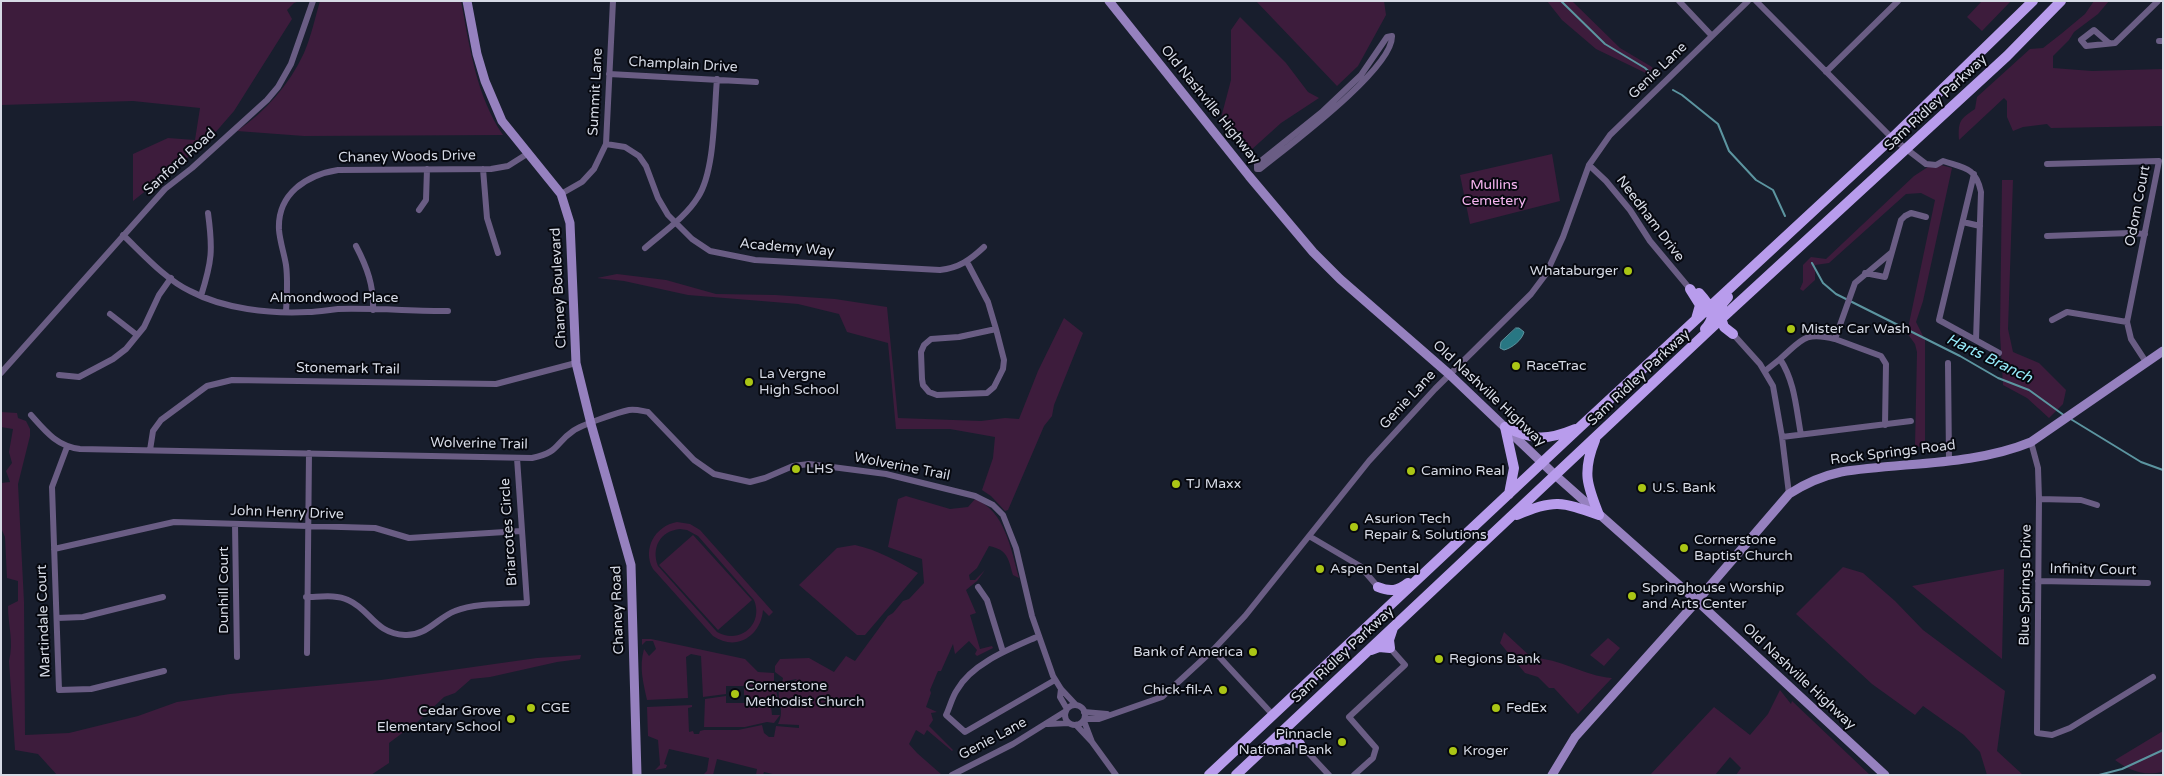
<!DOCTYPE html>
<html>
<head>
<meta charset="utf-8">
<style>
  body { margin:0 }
  #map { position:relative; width:2164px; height:776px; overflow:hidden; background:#181e2d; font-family:"Varela Round",sans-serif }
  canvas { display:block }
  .frame { position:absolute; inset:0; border:2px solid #d6dae5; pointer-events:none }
</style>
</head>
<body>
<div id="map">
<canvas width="2164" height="776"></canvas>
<div class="frame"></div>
</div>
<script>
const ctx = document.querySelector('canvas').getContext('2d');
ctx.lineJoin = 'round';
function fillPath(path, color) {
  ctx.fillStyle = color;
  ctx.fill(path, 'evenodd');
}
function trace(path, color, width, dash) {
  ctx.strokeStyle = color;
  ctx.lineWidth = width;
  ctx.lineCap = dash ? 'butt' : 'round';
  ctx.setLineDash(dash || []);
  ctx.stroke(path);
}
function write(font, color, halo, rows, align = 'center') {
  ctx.font = font + ' "Varela Round",sans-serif';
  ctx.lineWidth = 4;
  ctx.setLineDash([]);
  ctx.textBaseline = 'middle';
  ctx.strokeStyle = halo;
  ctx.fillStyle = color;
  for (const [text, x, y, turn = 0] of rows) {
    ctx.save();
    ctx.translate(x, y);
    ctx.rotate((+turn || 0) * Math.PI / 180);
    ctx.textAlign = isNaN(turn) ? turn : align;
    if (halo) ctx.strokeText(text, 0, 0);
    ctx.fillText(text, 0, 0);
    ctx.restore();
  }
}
const green = new Path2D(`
  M1,1H300L294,3L287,10L292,19L234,111L207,142L133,201V154L168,138L195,140L200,108L133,101L1,105Z
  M320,1H461C470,48 476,95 503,135L304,136L237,131C266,111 289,85 304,53C311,37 315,18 320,1Z
  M1256,1H1384L1386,15L1358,66L1337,86Z
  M1547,1H1572L1620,48L1652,67L1656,78L1596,49L1562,20Z
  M1982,1H2011L1982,31L1967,17Z
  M2094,1H2109L2098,14L2074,32L2069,40L2053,56V68L2092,71L2163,69V126L2051,128L2047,124L2023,127L2013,131L2007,117V101L2004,98L1959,140C1958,121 1960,119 1975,109L1977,97L2030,49L2043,48L2061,34L2085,14Z
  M1240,17L1286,63L1308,92L1319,98L1281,123L1250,151L1221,118L1231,80V30Z
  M1552,154L1560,201L1470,224L1460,175Z
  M1934,163L1952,168L1923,301L1916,322L1925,340V446L1915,447L1917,352L1915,344L1907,333L1935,200L1921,193L1906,194L1829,263L1815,265V280L1803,291L1800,289L1803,282V265L1811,257L1826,259L1914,176Z
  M2002,180H2013L2008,329L2013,352L2039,363L2066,390L2063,404L2049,418L2027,398L2003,385L2000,334Z
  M617,274L666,280L716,294L775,295L835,299L887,307L898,418L981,421L1005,418L1019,419L1038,371L1064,318L1083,333L1054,405L1052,416L1044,426L1008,510L1005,511L991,496L982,490L993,458L995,437L950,429H896L888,343L847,332L839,314L798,304L688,295L624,281L597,278Z
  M1,412L17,413L18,418L26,421L30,429V436L18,484L24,602L25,735L69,733L138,716L177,702L230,694L381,680L537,658L581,655L580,659L557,662L490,677L471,679L455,693L444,697L421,719L389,743V763L371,775H57L38,754L15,750L9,661C14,642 8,625 8,606L18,601V581L7,578L5,537L1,528V483L10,482L6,471L12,463L9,452L13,429L1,427Z
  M906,496L950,509L968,507L975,499C1005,511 1011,549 1019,578L1013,575C1008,558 1008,550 989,546L977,568L969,575L970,580H975L985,570L977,581L966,590L976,613L970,615L980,649L992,646L993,648L977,656L975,654L977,650L969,641L955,654L953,644L941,671H938L930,690L931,693L926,707L937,712L931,713L933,720L929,726L953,750L952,751L927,730L924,735L916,730L909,744L917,753L942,775H777L764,772L763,775H756L757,769L717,759L713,775H703L707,771L709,758L669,749L664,764L667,765L666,768L655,770L660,765L658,740L648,736L647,707L692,705V707L688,708L689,732L693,731L694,734H699L700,731L704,730H738L762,725L764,733L769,737H774L776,726L799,728V725L778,724C786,710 775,695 780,689C785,684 792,683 797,679L786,681L776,690L779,705L771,706L772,715H780L774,723L767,722L745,727H704L705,699L726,696V703H744L748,700V695H744V686H726V694L703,697L701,656L691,654L686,657L688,698L647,700C643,681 639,668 644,649L649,656L656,649L653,641H646L642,645V639H651L745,659L758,672L774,673V681L778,685L782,683L783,678L775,672V666L780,659L809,658L834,672L846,656L855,661L888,616L893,613L903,601L909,599L924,583L922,559L888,547L898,499Z
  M677,522L690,524L700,530L773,612L769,616L763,610C761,636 736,652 713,636L653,569C642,549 655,526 677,522ZM680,529L687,530L698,536L754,600C764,624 740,645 717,632L658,566C651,548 660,531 680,529Z
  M693,535L752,600L718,630L659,565Z
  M855,545C878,550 897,561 918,573L865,635H857L799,585L837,548Z
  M1843,567L1863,573L1895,601L1923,630L2005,691L1997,751L2023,775H1987L1980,752L1964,735L1923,706L1915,715L1872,684L1796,614Z
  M2004,569L2002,659L1912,586Z
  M1504,632L1532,658C1560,658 1584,676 1612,678L1578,714L1554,688H1549L1538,677L1525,673L1500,643Z
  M1608,638L1620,648L1604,666L1590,655Z
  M1780,690L1791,704L1792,701L1870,775H1736L1741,768L1730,757L1715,775H1650L1714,707L1750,735L1768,714Z
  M2163,731V772C2143,776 2130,771 2115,760Z`);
const water = new Path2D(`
  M1516,328H1519L1524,332C1522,340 1512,348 1504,350L1500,348L1501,342Z`);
const stream = new Path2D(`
  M1561,1L1605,44L1645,68L1656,78
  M1673,90L1682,95L1718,124L1729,151L1756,180L1773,190L1785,216
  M1812,263L1823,283L1836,294L1960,356L1998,378L2029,390L2065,416
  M2069,418L2141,462L2163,470
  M2099,775L2122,769L2163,750`);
const street = new Path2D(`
  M1679,1L1712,36
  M1756,1L1892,138L1926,164L1936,165L1943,161C1964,168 1976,167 1981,192L1976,340
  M2159,41H2163
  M2109,43L2094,30L2081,40L2086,46L2115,43L2158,1
  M1826,72L1898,1
  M609,74L756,82
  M606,144L625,147L639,156L646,166L658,198L668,215L692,239L710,251L755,260L940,270C959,268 970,260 984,247
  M2047,164L2159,161L2127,322L2131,339L2146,362
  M1589,165L1606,181L1630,210L1650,241L1690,289
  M483,169L487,218L498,253
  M1257,169H1260C1287,147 1393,69 1392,36
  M1257,169V164L1323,111L1361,75L1387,37L1392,36
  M1974,174L1939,320L1999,353
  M561,194L582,182L594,169L606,144L613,1
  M419,210L426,200L427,169
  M1963,222L1980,226
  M123,235C142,253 166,280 190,291C224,309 270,314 308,312C318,312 328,310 338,309C375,308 412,311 448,311
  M2047,236L2130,233L2145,234
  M356,246C367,267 374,286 373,310
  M645,248C662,233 686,217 698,197C715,171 714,112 717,79
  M967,262L988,302L996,329L1004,360L1003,369L994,387L987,393L937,395L929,392L923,385L922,379L921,352L924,345L931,339L959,337L996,329
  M1865,273L1885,277L1892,252
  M201,296C212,261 213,250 208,213
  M286,311C287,296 288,280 286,265C284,253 280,242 279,230C277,194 306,175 338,170L491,169L508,166L527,154
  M110,314L137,335
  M2052,320L2067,312L2127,322
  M1733,334L1760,364L1773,386L1782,437L1789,494
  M1835,339L1881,356L1886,364L1885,425
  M1948,363L1949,460
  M1765,371L1780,359
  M1,373L165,189L192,168L267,100L278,87L291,64L313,1
  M59,375L79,377L113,359L126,349L144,327L159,295L171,278
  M31,415C46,432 57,446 80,449L532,458C560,452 554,444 573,431C581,425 619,412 629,410C636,409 642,411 648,412L694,460L714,474L750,482L765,478L793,466L809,464L886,474L975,496L993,505L1003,515L1016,548L1032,616L1053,676L1061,689L1076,705
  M1801,435C1796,408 1795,382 1780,359C1802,340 1804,331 1835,339L1855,283L1892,252L1901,220L1905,216L1911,213L1926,217
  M1782,437L1911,421
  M2031,442L2038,468L2039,499L2037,733L2052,735L2070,728L2153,677
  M67,447L52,487L59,690L91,689L164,671
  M150,450L153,431L161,420L207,386L232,380L496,384L576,363
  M2039,499L2081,500L2097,505
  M235,524L237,657
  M1309,536L1360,566L1378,587
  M54,549L174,522L375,528L409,538L521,531
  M2038,581L2148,583
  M978,587L987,600L1003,652
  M306,597C319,597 336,594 348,600C371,610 374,633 405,635C427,636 437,618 455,611C474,603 506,604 527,603L517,458
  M57,618L83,617L163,597
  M1039,636C1012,648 972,663 957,690C952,697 950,707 946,715L965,732L1055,680
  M1213,650L1273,715
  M307,653L309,453
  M1061,689L1060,697L1067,709
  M1065 715a10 10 0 1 1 20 0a10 10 0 1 1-20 0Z
  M1084,712L1107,714
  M1085,719H1099L1162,697L1213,650L1245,616L1369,461L1435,389L1531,294L1546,274L1563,237L1589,165L1610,135L1748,1
  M1084,721L1092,742L1116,775
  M1048,724L1069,723
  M1076,725L1092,742
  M1300,744L1329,775
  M952,775L1013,744L1066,711
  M1354,775L1373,758L1376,748L1349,717L1405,665L1390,648`);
const secondary = new Path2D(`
  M467,1L477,54L485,81L502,121L561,194L570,223L576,363L591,424L631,565L637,775
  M1109,1L1249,176L1313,252L1340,279L1449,374L1555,475L1697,601L1885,775
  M1552,775L1575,737L1697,601L1789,494C1806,483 1822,476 1841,472C1903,462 1973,466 2031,442L2163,351`);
const primary = new Path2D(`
  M1690,289L1700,305L1696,319
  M1699,293C1710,305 1718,316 1705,329
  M1728,297L1723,303L1719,312L1724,327L1733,334
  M1505,427C1533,440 1546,441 1575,429
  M1505,427L1514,468L1509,494
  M1595,440C1582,472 1587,485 1599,515
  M1517,515C1554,499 1562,502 1599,515
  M1378,587C1390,592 1398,591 1408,583
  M1371,650L1379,647L1390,648L1389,640L1393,628
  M1272,742L1286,738L1300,744
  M1209,775L1580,427L1892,138L2033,1
  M1236,775L1721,319L2007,56L2061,1`);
const markers = [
  [1628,271,5,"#abc615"],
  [1791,329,5,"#abc615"],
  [1516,366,5,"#abc615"],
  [749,382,5,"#abc615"],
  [796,469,5,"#abc615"],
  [1411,471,5,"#abc615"],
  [1176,484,5,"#abc615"],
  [1642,488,5,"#abc615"],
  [1354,527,5,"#abc615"],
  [1684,548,5,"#abc615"],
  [1320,569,5,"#abc615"],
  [1632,596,5,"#abc615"],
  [1253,652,5,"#abc615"],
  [1439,659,5,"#abc615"],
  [1223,690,5,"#abc615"],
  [735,694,5,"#abc615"],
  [531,708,5,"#abc615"],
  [1496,708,5,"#abc615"],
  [511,719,5,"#abc615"],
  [1342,742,5,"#abc615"],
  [1453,751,5,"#abc615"]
];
const streetNames = [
  ["Champlain Drive",683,65,3],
  ["Genie Lane",1658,71,-44],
  ["Summit Lane",596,92,-87],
  ["Sam Ridley Parkway",1936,103,-43],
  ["Old Nashville Highway",1210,105,51],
  ["Chaney Woods Drive",407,157,-1],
  ["Sanford Road",180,162,-42],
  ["Odom Court",2138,206,-79],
  ["Needham Drive",1650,219,53],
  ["Academy Way",787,248,5],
  ["Chaney Boulevard",559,288,-93],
  ["Almondwood Place",334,298],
  ["Stonemark Trail",348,369,1],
  ["Sam Ridley Parkway",1639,378,-43],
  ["Old Nashville Highway",1489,394,43],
  ["Genie Lane",1408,400,-47],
  ["Wolverine Trail",479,444,1],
  ["Rock Springs Road",1893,453,-7],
  ["Wolverine Trail",902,467,11],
  ["John Henry Drive",287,513,2],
  ["Briarcotes Circle",509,532,-94],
  ["Infinity Court",2093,570,1],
  ["Blue Springs Drive",2026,585,-89],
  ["Dunhill Court",224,590,-90],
  ["Chaney Road",618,610,-92],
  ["Martindale Court",44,621,-92],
  ["Sam Ridley Parkway",1343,655,-43],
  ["Old Nashville Highway",1799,677,43],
  ["Genie Lane",993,739,-28]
];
const parkNames = [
  ["Mullins",1494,185],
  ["Cemetery",1494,201]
];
const poiNames = [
  ["Whataburger",1618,271,"right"],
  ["Mister Car Wash",1801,329],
  ["RaceTrac",1526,366],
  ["La Vergne",759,374],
  ["High School",759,390],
  ["LHS",806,469],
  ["Camino Real",1421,471],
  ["TJ Maxx",1186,484],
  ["U.S. Bank",1652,488],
  ["Asurion Tech",1364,519],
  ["Repair & Solutions",1364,535],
  ["Cornerstone",1694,540],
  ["Baptist Church",1694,556],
  ["Aspen Dental",1330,569],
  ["Springhouse Worship",1642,588],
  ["and Arts Center",1642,604],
  ["Bank of America",1243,652,"right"],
  ["Regions Bank",1449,659],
  ["Cornerstone",745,686],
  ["Methodist Church",745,702],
  ["Chick-fil-A",1213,690,"right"],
  ["CGE",541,708],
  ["FedEx",1506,708],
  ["Cedar Grove",501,711,"right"],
  ["Elementary School",501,727,"right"],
  ["Pinnacle",1332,734,"right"],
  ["National Bank",1332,750,"right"],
  ["Kroger",1463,751]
];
const waterNames = [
  ["Harts Branch",1989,359,26]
];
fillPath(green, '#3d1c3c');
fillPath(water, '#287783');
trace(water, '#5c95a0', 1);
trace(stream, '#5c95a0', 2);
trace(street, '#6a5d84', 6);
trace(secondary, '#9681bf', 9);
trace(primary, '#b89cec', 10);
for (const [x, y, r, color] of markers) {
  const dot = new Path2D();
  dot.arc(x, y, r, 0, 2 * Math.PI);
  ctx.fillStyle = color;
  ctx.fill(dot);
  trace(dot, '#06080f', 2);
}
write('14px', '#d6dae5', '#06080f', streetNames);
write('14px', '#f5b4ef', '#06080f', parkNames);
write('14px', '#d6dae5', '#06080f', poiNames, 'left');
write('italic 15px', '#96ecfb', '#06080f', waterNames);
</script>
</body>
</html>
